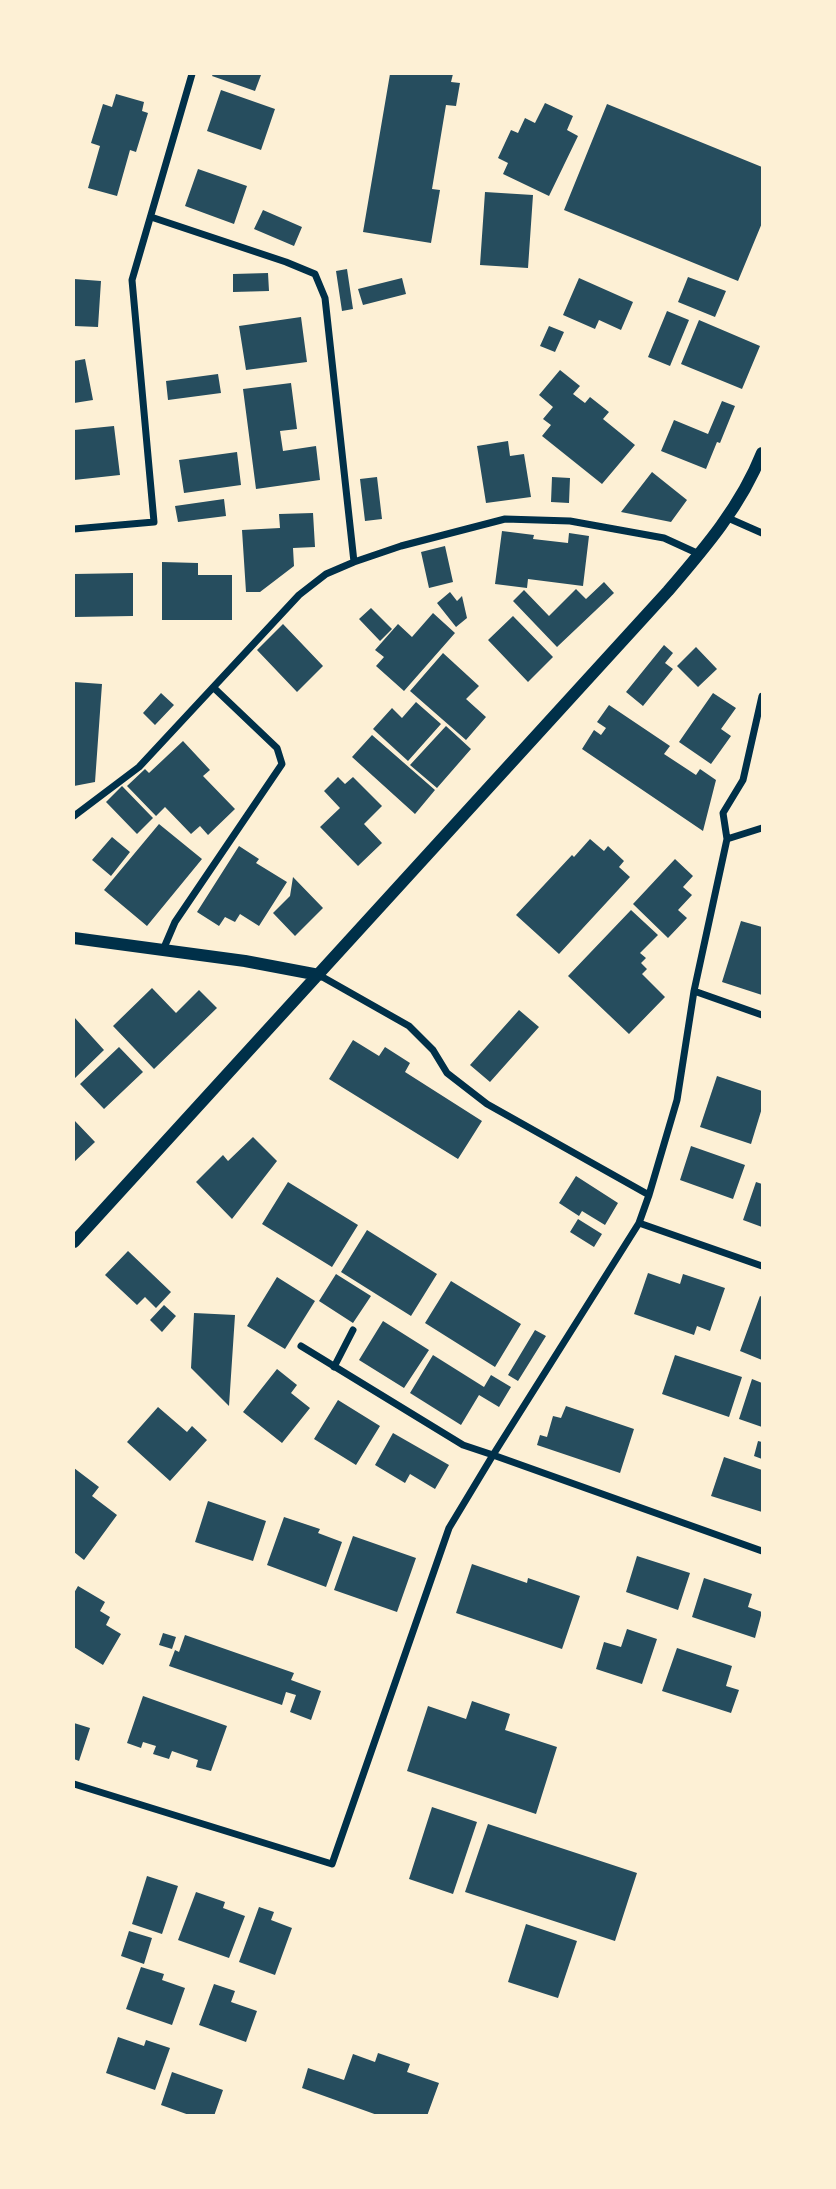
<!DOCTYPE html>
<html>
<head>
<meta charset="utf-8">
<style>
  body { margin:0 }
  #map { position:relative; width:836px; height:2189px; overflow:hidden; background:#fdf0d5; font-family:"Public Sans",sans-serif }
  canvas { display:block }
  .frame { position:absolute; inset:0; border:75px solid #fdf0d5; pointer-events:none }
</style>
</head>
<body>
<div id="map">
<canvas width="836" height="2189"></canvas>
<div class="frame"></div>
</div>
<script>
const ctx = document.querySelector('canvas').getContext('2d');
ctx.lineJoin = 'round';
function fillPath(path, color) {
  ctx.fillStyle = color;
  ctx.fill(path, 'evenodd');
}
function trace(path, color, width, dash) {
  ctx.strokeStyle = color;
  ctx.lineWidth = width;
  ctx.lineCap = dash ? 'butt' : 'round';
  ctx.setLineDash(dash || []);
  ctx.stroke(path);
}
const building = new Path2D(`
  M213,74H258L261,75L255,91L212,76Z
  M390,74H453L451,82L460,83L456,106L446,105L432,189L440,190L431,243L363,232Z
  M221,90L275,109L261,150L207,131Z
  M116,94L144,102L142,111L148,113L136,152L130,150L117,196L88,188L100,146L91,143L103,104L112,107Z
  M545,103L573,116L567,130L578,136L549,196L503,174L508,163L498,158L511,130L518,133L525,118L535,123Z
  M607,104L762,167V223L738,281L564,210Z
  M198,169L247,186L234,224L185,206Z
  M485,192L533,195L528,268L480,265Z
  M263,210L302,227L294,246L254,229Z
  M347,269L353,309L342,311L336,271Z
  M268,273L269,291L233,292V274Z
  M688,277L726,291L715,317L678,302Z
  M402,278L406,294L363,305L358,289Z
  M579,278L633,302L621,330L599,320L595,329L563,315Z
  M74,279L101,281L98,327L74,326Z
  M667,311L689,320L670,366L648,357Z
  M301,317L307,362L246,370L239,326Z
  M699,320L760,346L742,389L681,364Z
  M549,326L564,332L555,352L540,346Z
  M85,359L93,400L74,403V361Z
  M560,370L580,386L573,394L585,403L590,397L609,412L603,419L635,445L602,484L542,436L551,425L543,419L553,407L539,395Z
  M218,374L221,393L168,400L166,381Z
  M291,383L297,429L280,431L283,451L316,446L320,480L256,489L243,389Z
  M722,401L735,406L720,443L717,442L706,469L661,451L674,420L708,434Z
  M114,426L120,475L74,480V430Z
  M508,441L510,456L524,454L531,497L486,503L477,446Z
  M237,452L241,485L184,493L179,460Z
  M652,472L687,500L671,522L621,512Z
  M377,477L382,519L365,521L360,479Z
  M552,477L570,478L569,503L551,502Z
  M224,499L226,516L178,522L175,506Z
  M313,513L315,547L293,548L294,566L260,592H246L242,530L280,528L279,514Z
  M502,531L534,535L533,539L568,543L569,533L589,536L583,586L528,579L527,588L495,584Z
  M445,546L453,582L429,588L421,552Z
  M162,562L198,563V575H232V620H162Z
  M133,573V616L74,617V574Z
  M604,582L614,593L557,647L513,601L524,590L549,616L576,589L586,599Z
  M450,592L457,601L462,596L467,618L456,627L437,603Z
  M371,608L392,629L380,641L359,619Z
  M433,613L455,633L404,691L376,666L384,657L375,650L398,624L412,637Z
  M513,616L553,657L528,682L488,640Z
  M283,624L323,666L297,692L257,650Z
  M664,645L673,653L665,663L673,669L643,706L626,692Z
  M696,647L717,669L698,687L677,666Z
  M443,653L479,686L466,699L486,717L466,740L410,691Z
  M74,682L102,684L95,782L74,786Z
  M161,693L174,705L155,725L143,713Z
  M713,693L736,708L721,729L731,736L711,764L679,742Z
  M416,702L441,724L408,761L373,729L392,708L402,718Z
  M609,705L670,746L664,754L696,775L700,769L716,780L703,831L582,749L594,730L601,735L606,728L597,722Z
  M446,726L471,749L437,788L410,765Z
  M372,735L435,790L415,814L352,757Z
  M183,741L210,770L203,776L235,809L208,835L200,826L191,834L165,807L156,816L127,786L145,769L149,773Z
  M338,777L345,784L353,777L382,806L364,824L382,843L358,866L320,827L340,808L324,791Z
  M122,786L153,818L137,834L106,802Z
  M159,824L202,859L147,926L104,890Z
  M112,837L130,852L111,876L92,860Z
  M590,839L604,851L608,846L624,861L619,867L630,877L559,954L516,915L572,855L574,857Z
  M239,846L259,859L256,863L287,882L259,926L240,914L235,922L225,917L219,926L197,912Z
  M675,859L693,876L683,887L692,895L678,910L687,918L668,938L633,904Z
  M293,877L323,908L295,936L273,913L290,896Z
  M631,910L658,935L640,953L646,958L641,963L647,969L642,974L665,997L629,1034L568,976Z
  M741,921L762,927V995L722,982Z
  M152,988L176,1013L199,990L217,1008L154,1069L113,1026Z
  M519,1010L539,1027L490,1082L470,1065Z
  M74,1017L104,1050L74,1079Z
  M353,1040L379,1056L385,1047L410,1063L405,1072L482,1121L458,1159L329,1079Z
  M119,1047L143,1072L104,1109L80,1084Z
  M717,1076L762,1091V1108L751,1144L700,1127Z
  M74,1120L95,1142L74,1162Z
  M253,1137L277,1161L232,1219L196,1182L223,1155L228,1161Z
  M691,1146L745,1165L733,1199L680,1180Z
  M576,1176L618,1203L605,1225L582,1211L579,1216L559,1203Z
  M288,1182L358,1225L332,1267L262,1224Z
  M756,1182L762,1184V1227L743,1220Z
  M578,1219L602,1234L594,1247L570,1232Z
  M367,1230L437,1274L411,1316L341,1272Z
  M128,1251L171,1292L156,1308L145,1297L137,1305L105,1275Z
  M648,1273L680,1284L683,1274L725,1288L710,1331L697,1326L694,1335L634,1314Z
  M336,1274L371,1296L353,1323L319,1301Z
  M277,1277L315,1301L285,1349L247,1326Z
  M451,1281L521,1324L495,1367L425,1323Z
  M760,1296L762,1297V1360L740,1351Z
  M164,1305L176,1316L162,1332L150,1320Z
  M194,1313L235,1315L229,1406L191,1368Z
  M383,1321L429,1350L404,1388L359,1360Z
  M535,1330L546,1336L518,1381L508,1375Z
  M433,1355L484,1387L491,1375L511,1387L499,1407L479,1395L461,1425L410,1393Z
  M675,1355L742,1377L729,1417L662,1394Z
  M277,1369L297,1385L291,1393L310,1408L282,1443L243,1412Z
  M752,1379L762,1383V1427L739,1419Z
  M338,1400L380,1426L356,1465L314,1439Z
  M566,1406L634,1429L620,1473L537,1445L540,1435L547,1437L553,1416L561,1418Z
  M158,1407L187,1432L192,1426L207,1440L170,1481L127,1442Z
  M393,1433L449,1465L435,1489L410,1474L405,1483L375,1465Z
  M758,1441L762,1442V1459L754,1456Z
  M724,1457L762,1470V1512L711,1496Z
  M74,1468L99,1487L92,1496L117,1515L84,1560L74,1552Z
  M208,1501L266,1521L253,1561L195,1542Z
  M284,1517L320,1529L318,1533L342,1542L326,1587L267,1565Z
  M353,1536L416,1558L397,1612L334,1590Z
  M637,1556L690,1573L678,1610L626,1592Z
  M472,1564L527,1583L528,1578L580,1596L562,1649L456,1613Z
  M704,1578L752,1594L748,1607L762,1612L755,1638L692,1617Z
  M78,1586L105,1602L100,1611L110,1617L106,1625L121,1634L103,1665L74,1647V1593Z
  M627,1629L657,1639L642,1684L596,1669L604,1642L621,1647Z
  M163,1633L176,1637L172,1649L159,1645Z
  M185,1635L294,1673L291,1680L321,1691L311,1720L290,1712L296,1695L286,1692L282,1705L169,1666L175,1650L179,1652Z
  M677,1648L732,1666L726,1686L739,1690L731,1713L662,1691Z
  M143,1696L227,1726L211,1771L196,1767L198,1760L172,1751L169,1759L153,1754L156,1746L143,1742L141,1748L127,1743Z
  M472,1701L510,1714L505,1730L557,1747L536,1814L407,1771L428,1706L466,1719Z
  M74,1723L90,1728L79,1761L74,1759Z
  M432,1807L477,1822L453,1894L409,1879Z
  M488,1824L637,1873L615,1941L465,1892Z
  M147,1876L178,1886L162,1934L132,1924Z
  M196,1892L225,1902L223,1908L245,1916L229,1958L178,1940Z
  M259,1907L274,1912L271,1920L292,1928L275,1975L239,1962Z
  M526,1924L577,1941L558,1998L508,1982Z
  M129,1931L152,1938L144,1964L121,1956Z
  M141,1967L164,1974L162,1980L185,1988L172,2025L126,2009Z
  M214,1984L235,1991L231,2002L257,2011L246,2042L199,2025Z
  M118,2037L144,2046L146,2040L170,2048L155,2090L106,2073Z
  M378,2053L410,2064L407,2072L439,2083L427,2116H380L302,2088L308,2068L344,2080L353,2054L375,2062Z
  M172,2072L223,2090L214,2116H192L161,2105Z`);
const minor = new Path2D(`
  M151,217L286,262L315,274L325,298L354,562
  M728,518L762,533
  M74,529L154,522L132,280L192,74
  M74,816L139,767L299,595L326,574L354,562L401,546L505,519L570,521L664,538L699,554
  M762,828L727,839L694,991L677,1100L649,1195L639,1223L493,1455L762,1551
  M727,839L723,813L743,780L762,696
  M163,950L175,922L282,764L277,748L214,688
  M319,975L409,1026L433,1050L447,1073L487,1104L649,1195
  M694,991L762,1015
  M639,1223L762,1266
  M334,1367L353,1330
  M74,1784L332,1864L449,1528L493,1455L463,1445L301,1346`);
const tertiary = new Path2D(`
  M74,938L245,961L319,975
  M74,1242L668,591C705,548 741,506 762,453`);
fillPath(building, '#264d5e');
trace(minor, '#003049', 7);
trace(tertiary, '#003049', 12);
</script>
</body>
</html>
